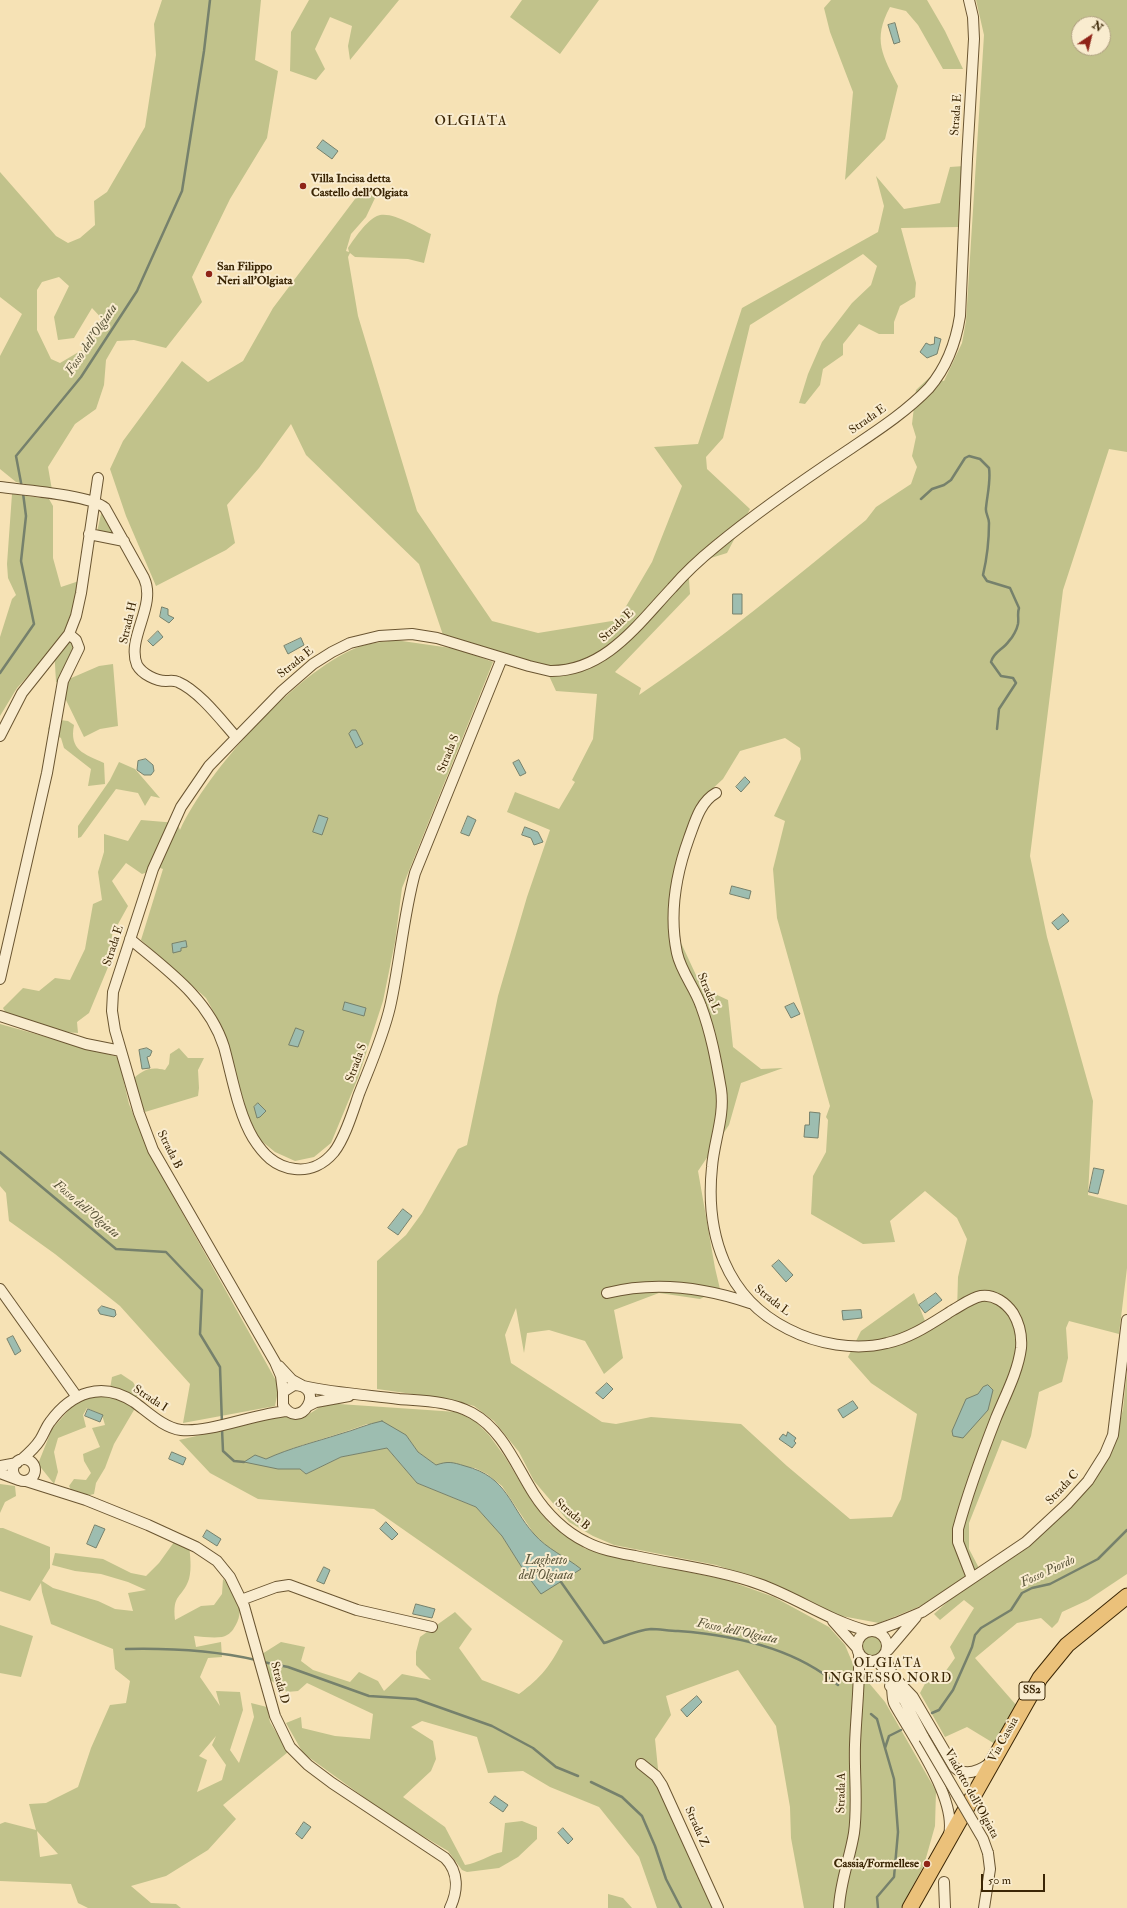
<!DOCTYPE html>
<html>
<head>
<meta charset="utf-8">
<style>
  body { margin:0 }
  #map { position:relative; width:1127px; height:1908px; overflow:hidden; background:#f6e2b5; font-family:"IM FELL Double Pica",serif }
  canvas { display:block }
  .north { position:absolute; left:1071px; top:16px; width:40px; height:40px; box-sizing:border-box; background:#f9eccf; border:1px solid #ad9d7e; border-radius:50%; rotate:35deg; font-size:11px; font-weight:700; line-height:16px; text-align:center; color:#3b2605 }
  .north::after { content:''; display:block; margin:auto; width:14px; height:18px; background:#8f2418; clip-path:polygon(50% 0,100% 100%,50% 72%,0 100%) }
  .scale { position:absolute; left:981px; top:1874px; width:64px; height:18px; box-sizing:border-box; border:2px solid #3b2605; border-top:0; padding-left:5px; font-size:12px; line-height:14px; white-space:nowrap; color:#3b2605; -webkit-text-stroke:3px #f9eccf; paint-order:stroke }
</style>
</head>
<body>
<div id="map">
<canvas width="1127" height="1908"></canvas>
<div class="north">N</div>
<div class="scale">50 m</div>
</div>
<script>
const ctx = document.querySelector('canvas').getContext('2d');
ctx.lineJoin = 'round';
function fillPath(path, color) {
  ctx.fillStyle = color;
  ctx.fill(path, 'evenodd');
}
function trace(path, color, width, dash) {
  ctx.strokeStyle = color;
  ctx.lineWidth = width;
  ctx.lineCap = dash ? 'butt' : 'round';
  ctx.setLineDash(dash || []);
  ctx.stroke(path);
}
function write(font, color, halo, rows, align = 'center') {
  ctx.font = font + ' "IM FELL Double Pica",serif';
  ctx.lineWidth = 4;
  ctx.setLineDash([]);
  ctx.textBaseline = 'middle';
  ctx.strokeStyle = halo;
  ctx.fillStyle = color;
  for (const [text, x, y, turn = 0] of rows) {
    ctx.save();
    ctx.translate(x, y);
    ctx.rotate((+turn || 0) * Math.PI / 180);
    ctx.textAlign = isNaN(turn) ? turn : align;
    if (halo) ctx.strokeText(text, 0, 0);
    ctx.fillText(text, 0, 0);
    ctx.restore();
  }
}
const green = new Path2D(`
  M162,0H261L255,60L278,71L267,138L230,199L192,277L202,302L166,348L134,340L117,341L106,360L104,385L96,409L75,424L48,467L52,490L16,482L0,469V356L22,314L0,297V172L56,236L68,243L80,238L95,225L94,201L107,192L145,127L156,55L154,24ZM59,277L69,286L54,317L58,340L74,338L92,308L106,323L82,350L60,363L51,359L37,330V290L42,282Z
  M309,0H399L350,60L348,46L352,26L330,17L315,49L325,69L316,80L290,71L291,32Z
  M522,0H599L560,54L510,17Z
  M831,0H927L945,31L963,69H943L918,25L906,11L890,7C872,40 883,56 898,86L885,139L845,180L853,92L830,32L824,8Z
  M976,0H1127V452L1109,449L1063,590L1030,856L1047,937L1093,1101L1088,1195L1127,1205V1268L1119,1334L1069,1321L1066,1328L1068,1358L1062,1382L1039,1392L1031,1436L1026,1449L1002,1440L969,1523V1549L979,1568L923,1605L879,1623L836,1615L776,1585L716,1565L614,1545L593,1536L569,1522L534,1481L519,1452L494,1421L474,1406L448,1399L377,1389V1261L406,1235L422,1213L458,1149L467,1145L498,996L527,897L550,830L507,812L515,792L559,809L575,782L572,780L593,739L597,694L556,691L544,665L443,635L419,564L306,455L291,424L259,468L227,505L235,543L226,550L156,586L126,516L110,469L123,441L182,361L208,382L243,361L273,308L364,187L375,198L366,217L351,234L346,251L349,252L348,248C354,239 367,220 377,216C391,210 418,228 431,234L424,263L408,259L355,257L350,253L348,257L358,316L417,511L492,621L538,633L618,620L652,562L682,486L654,447L698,444L742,308L878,232L884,206L876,176L904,209L940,203L950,167L964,166L962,201L958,227L901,228L916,283L915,297L900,306L894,322V334H879L859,324L843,344V355L823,369L820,385L805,404L799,403L808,374L822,342L852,303L871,285L877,266L863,254L750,325L723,438L706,457L707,469L750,509L727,553L688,565L690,594L615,672L641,688L639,695C718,642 792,580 866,520L876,507L911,484L917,467L912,456L916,437L912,424L916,390L930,377L944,381L962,343L966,321L984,35ZM1079,24H1103V48H1079ZM785,738L800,748L801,759L774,816L785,821L773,869L777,918L830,1106L826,1117L828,1120L826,1152L813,1176L811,1214L863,1244L895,1242L890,1221L925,1191L957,1218L967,1239L958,1277L957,1312L925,1321L914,1293L861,1331L848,1357L871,1383L917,1414L901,1499L892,1517L850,1519L787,1466L741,1424L651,1417L616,1424L602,1422L511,1363L505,1335L516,1308L524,1353L527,1333L549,1330L585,1341L604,1374L623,1358L614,1310L659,1293L700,1299L720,1289L715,1268L698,1171L729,1125L741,1083L783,1068L761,1069L733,1047L728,1000L702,988L669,917L685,843L698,802L723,779L740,751Z
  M12,494L49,499L53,506V558L61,587L79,581L69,628L80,654L65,664L64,684L56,682L54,647L17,688L0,716V637L12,599L16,595L8,578L7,564Z
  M101,514L104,515L116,535L97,532Z
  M395,640L458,649L493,662L402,888L395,942L383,1001L358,1078L331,1143L314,1157L295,1161L275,1152L259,1139L248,1115L221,1025L206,998L141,940L163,869L160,868L142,874L126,863L112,881L128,906L112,935L111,960L89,1013L77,1022L78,1033L22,1029L8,1017L3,1008L23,988L39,991L55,978L70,980L85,949L93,904L102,900L98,872L104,852V834L128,841L141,820L177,823L180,830C208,770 295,673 356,648C368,643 383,642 395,640Z
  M113,664L118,726L100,729L84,737L65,698L69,679L99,666Z
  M52,719L68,721L74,725C69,750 84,754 104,763L105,784L88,786L91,769L64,748L61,738L51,733L48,729Z
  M119,762L135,769L160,798L151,796L145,806L138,793L116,789L81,837L78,838V826L110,780Z
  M0,1024L118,1057L129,1104L150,1155L279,1386L275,1406L183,1423L190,1384L120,1306L55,1254L9,1221L6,1193L0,1186Z
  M179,1048L188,1058H204L198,1070L199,1088L198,1096L145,1112L131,1081C142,1070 150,1066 165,1070L169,1064L170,1054Z
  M1127,1371V1574L1088,1600L1062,1612L1058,1622L1052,1628L1041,1618L1017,1623L975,1658L1017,1706L995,1744L967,1727L945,1737L920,1693L927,1680L940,1679L955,1658L950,1647L974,1608L964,1600L940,1620L934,1614L967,1584L1006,1562L1057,1518L1116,1439L1123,1409Z
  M121,1374L133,1382L138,1391L134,1410L114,1444L105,1468L96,1483L94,1494L86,1496L74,1495L69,1486L74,1479L86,1480L91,1473L84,1461L83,1454L100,1447L92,1428L105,1425L102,1415L87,1408L83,1415L86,1427L58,1438L54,1452L58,1472L54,1484L38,1464L52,1429L76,1402L110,1389L112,1377Z
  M324,1403L457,1412L475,1421L489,1435L505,1457L533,1503L550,1524L584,1548L605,1555L727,1580L774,1597L829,1627L845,1645L853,1664L885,1702L936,1791L935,1826L924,1865L901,1908H804L791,1838L790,1807L776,1726L738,1670L666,1696L671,1715L655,1739L659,1779L717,1908H657L639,1857L599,1807L550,1787L523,1771L488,1773L477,1737L422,1721L411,1727L433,1741L436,1759L431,1771L403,1797L445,1827L465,1865C479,1863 488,1855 502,1852L505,1823L522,1821L537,1827V1839L518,1857L499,1868L467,1872L462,1870L448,1851L391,1817L303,1753L286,1723L301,1717L302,1728L335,1736L370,1739L373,1714L307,1683L298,1691L287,1692L269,1679L262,1654L281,1642L305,1647L301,1661L313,1670L350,1682L359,1672L378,1681L384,1691L402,1674L431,1680L416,1665V1652L420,1637L455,1612L472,1629L459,1648L482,1680L519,1694C542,1677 550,1666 563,1641L374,1509L258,1499L210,1473L179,1440L283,1416C303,1419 309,1416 324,1403ZM367,1424L406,1435L418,1452L436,1465L475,1468L487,1474L502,1486L534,1534L550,1549L581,1569L526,1574L502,1536L476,1507L417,1483L387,1448L341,1457L306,1474L300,1469H278L255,1455L266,1459C298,1444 334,1437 367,1424Z
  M0,1484L15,1486L16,1496L5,1502L0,1513Z
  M0,1528H3L50,1547V1568L42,1581L53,1588L98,1601L115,1609L133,1611L128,1593L146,1590L128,1582L101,1574L75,1571L52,1565L55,1553L103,1559L131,1573L146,1576L159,1563L177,1538L189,1544C190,1555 192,1568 189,1579C182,1599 172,1593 175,1620L201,1606L214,1605L222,1594L223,1579C238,1591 246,1611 234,1628C232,1632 227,1636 222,1637C214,1638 203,1637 194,1636L196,1647L221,1642L222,1657L208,1658L200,1677L220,1706L216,1691L240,1692L243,1710L230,1750L239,1763L254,1717L251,1703L267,1707L270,1722L288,1752L223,1805L236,1819L208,1850L166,1876L131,1886L151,1903L176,1904L181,1908H88L78,1903L71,1884L0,1881V1824L5,1822L36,1830L29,1804L46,1803L78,1787L91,1748L110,1705L126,1703L130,1681L115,1669L113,1649L51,1624L42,1592L41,1583L30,1601L0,1591ZM216,1736L212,1745L226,1765L222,1780L197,1792L207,1760L199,1756ZM37,1831L58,1854L40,1857Z
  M0,1625L33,1636L21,1677L0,1673Z
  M862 1646a10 10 0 1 1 20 0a10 10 0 1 1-20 0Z
  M608,1894L623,1898L632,1908H608Z`);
const water = new Path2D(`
  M895,23L900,42L894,44L888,25Z
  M323,140L338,151L332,159L317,148Z
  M935,337L941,339L937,354L927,358L920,352L926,343L930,345L934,344Z
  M733,594H742V614H733Z
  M162,607L168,609V615L174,618L169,623L160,617Z
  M158,631L163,637L153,646L148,641Z
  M301,638L304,645L288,654L284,646Z
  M352,730H356L363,744L356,748L349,734Z
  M146,759L153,765L154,771L151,775H144L137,770L138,761Z
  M519,760L526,773L520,776L513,763Z
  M745,777L750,782L741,792L736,787Z
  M319,815L328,818L322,835L313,832Z
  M468,816L476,820L469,836L461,833Z
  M525,827L538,832L543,842L534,845L531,838L522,835Z
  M732,886L751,891L749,899L730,894Z
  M1063,914L1069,921L1058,930L1052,923Z
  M186,941L187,947L181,948V951L173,953L172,944Z
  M345,1002L366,1008L364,1016L343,1010Z
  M794,1003L800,1014L791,1018L785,1007Z
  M296,1028L304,1031L298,1047L289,1045Z
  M147,1048L152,1051L150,1056L147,1057L150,1068L142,1069L139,1050Z
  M258,1103L266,1111L260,1117L257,1118L254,1107Z
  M810,1112L820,1113L818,1138L804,1137L805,1125H809Z
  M1094,1168L1104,1170L1098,1194L1089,1192Z
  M403,1209L412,1216L398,1235L388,1228Z
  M779,1260L793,1275L786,1282L772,1266Z
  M936,1293L942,1300L925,1313L919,1305Z
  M102,1306L115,1310L116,1315L114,1317L100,1314L98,1310Z
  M861,1310L862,1318L843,1320L842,1311Z
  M13,1336L21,1351L15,1355L7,1339Z
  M607,1383L613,1389L603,1399L596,1393Z
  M988,1385L993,1390L988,1410L963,1438L953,1436L952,1431L966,1399L978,1394L983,1387Z
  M853,1401L858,1408L843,1418L838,1410Z
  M88,1409L103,1415L100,1422L85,1416Z
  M382,1421L406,1435L418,1452L436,1465C448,1461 452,1462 465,1466C508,1477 509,1506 534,1534C547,1549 566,1557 581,1569L541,1594L526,1574L502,1536L476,1507L417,1483L387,1448L341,1457L306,1474L300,1469H278L244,1462L255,1455L266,1459C290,1448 315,1442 340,1434C355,1430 367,1424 382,1421Z
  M788,1432L796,1438L794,1441L796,1443L792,1448L779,1439L783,1434L786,1436Z
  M172,1452L186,1458L183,1465L169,1459Z
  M386,1522L398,1534L392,1540L380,1529Z
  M95,1525L105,1529L96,1548L87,1544Z
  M207,1530L221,1539L217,1546L203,1537Z
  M324,1567L330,1570L324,1584L317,1581Z
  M416,1604L435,1609L432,1618L413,1614Z
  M697,1696L702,1702L687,1717L681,1710Z
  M495,1796L508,1805L503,1812L490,1803Z
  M304,1822L311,1827L302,1839L296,1834Z
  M563,1828L573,1839L568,1844L558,1833Z`);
const stream = new Path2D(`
  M22,488L16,456L81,377L137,291L182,191L204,51L210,0
  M921,499L932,489L944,485L951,480L965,458L969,456L980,459L989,468C991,481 987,496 986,508C985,513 989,517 989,523C989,540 987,558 983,575L987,581L1010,588L1019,608C1017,614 1019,618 1018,624C1017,629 1013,637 1009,641C1003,650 994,651 991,662L1001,676L1013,678L1016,683L999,709L997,729
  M0,673L34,624L21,561L26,516L23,493
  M0,1152L116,1249L166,1252L202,1290L200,1334L220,1367L222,1424
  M222,1429L223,1451L234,1461L244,1462
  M561,1582L604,1643C618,1639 636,1630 651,1629C660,1629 669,1631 678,1631C733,1635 795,1648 838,1685
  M126,1649C171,1648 212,1650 256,1660
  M263,1662L288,1667L369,1696L416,1699L492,1726L533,1748L556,1767L578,1776
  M932,1713L939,1710L953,1690L972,1647L975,1635L981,1628L1011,1610L1022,1593L1032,1588L1050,1584L1098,1559L1127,1530
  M871,1714L877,1719L885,1748
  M591,1782L622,1797L642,1816L655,1846L666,1879L681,1908
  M878,1908L877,1897L894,1877L898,1832L894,1779L885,1748L889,1736L901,1730`);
const street = new Path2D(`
  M0,487C22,490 91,495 105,508L144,578C157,606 126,638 137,665C142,674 156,681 166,681C170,681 174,680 178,682C199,691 221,720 236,737
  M89,534L124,541
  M0,736L22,693L69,634L76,616L81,593L98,478
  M716,793C700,802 695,822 689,838C676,874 669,915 677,953C681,972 695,988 701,1006C711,1033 716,1060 721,1089C725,1116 714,1141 712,1167C705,1234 726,1298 788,1329C817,1344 855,1351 887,1343C911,1338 932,1323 953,1310C962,1305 971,1298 981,1296C994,1294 1006,1303 1013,1313C1019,1323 1022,1336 1021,1348C1018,1372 1005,1396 996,1418C982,1454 968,1492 958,1529V1542L972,1578
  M130,939C167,970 209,999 224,1047C232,1076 238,1113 253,1138C263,1154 275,1167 295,1169C310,1171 324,1164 334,1152C345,1138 353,1111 359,1094C370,1066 383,1037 390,1007C400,963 403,917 415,873L502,658
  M0,979L47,773L63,681L79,648L76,640L69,634
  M0,1016L86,1044L121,1051
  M0,1289L77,1397
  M607,1293C655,1281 703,1287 750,1303
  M279,1366L292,1380L303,1386C334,1393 367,1395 399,1399C423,1401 450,1401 472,1413C503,1430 516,1466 534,1494C546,1513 565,1532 586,1542C601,1550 619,1553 635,1556C676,1565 719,1570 759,1584C796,1597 829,1621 868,1631
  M283,1392L294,1385C328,1386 300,1433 283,1405V1392L281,1376L275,1362L153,1150L139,1113L115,1030L112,1011L113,992L153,869L181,807L209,766L282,691L313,664L332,652L350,643L379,636L412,634L437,638L529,666L550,671C605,672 638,624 672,588C685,573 700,559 716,546C757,512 802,481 847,451C875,432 905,413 929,388C946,368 956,342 960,316L967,159L974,39L973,17L969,0
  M308,1406L316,1402L349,1396
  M13 1470a11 11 0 1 1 22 0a11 11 0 1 1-22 0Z
  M21,1460C28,1454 35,1448 40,1440C44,1434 46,1427 50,1422C72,1392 102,1381 134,1402C148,1412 164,1428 181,1430C211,1433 256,1413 288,1411
  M0,1466L17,1463
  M0,1473L19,1480
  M26,1481L86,1500L148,1525L196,1547L217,1561L230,1577L244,1606L275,1716L290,1747L308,1765L332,1783L445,1858C459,1872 458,1891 450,1908
  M241,1600L276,1587L289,1585L357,1610L432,1627
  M833,1621L857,1648
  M857 1646a15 15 0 1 1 30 0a15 15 0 1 1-30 0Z
  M874,1631L896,1623L922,1612L1026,1542L1068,1503L1088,1481L1105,1454L1113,1435L1127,1320
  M888,1650L916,1617
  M884,1656L893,1676L913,1697L954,1767C965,1777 979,1771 990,1763
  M877,1661C884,1668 891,1679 892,1689C893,1695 892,1700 895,1705C913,1737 957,1799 949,1835
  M890,1686L904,1700L924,1738
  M641,1764L656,1776L662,1785L718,1908
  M944,1882L945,1908
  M839,1908C840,1882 850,1858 854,1833C858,1804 854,1774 855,1745C856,1714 860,1684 859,1653
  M984,1908L990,1869L988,1853`);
const primary = new Path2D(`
  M910,1908L1040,1678L1067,1645L1127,1596`);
const streetBridge = new Path2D(`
  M924,1738L983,1839L988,1853`);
const markers = [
  [303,186,4,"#8f2418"],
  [209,274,4,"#8f2418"],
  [927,1864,4,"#8f2418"]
];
const shields = [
  [1032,1691,26]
];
const shieldNames = [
  ["SS2",1032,1691]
];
const streetNames = [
  ["Strada E",957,115,-86],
  ["Strada E",868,420,-35],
  ["Strada H",129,623,-77],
  ["Strada E",617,626,-43],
  ["Strada E",296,663,-39],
  ["Strada S",449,754,-68],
  ["Strada E",114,946,-72],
  ["Strada L",708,993,67],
  ["Strada S",357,1063,-70],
  ["Strada B",169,1150,63],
  ["Strada L",772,1301,38],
  ["Strada I",150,1399,33],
  ["Strada C",1063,1488,-47],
  ["Strada B",572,1515,40],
  ["Strada D",279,1683,75],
  ["Via Cassia",1004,1740,-61],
  ["Strada A",842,1793,-89],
  ["Viadotto dell'Olgiata",971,1794,61],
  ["Strada Z",696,1827,66]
];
const poiNames = [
  ["Villa Incisa detta",311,179],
  ["Castello dell'Olgiata",311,193],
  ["San Filippo",217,267],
  ["Neri all'Olgiata",217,281],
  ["Cassia/Formellese",919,1864,"right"]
];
const waterNames = [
  ["Fosso dell’Olgiata",92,340,-56],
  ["Fosso dell’Olgiata",86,1210,40],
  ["Laghetto",546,1561],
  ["dell'Olgiata",546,1576],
  ["Fosso Piordo",1048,1572,-25],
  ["Fosso dell’Olgiata",737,1632,12]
];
const neighbourhoodNames = [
  ["OLGIATA",888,1664],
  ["INGRESSO NORD",888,1679]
];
const quarterNames = [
  ["OLGIATA",471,122]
];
fillPath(green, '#c1c28b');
fillPath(water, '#9dbdb0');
trace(water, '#76816c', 1);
trace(stream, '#76816c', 2.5);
trace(street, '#6a5531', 12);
trace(primary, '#3b2605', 17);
trace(street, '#f9eccf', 10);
trace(primary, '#ebc17a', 15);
trace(streetBridge, '#6a5531', 12, []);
trace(streetBridge, '#f9eccf', 10);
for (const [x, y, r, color] of markers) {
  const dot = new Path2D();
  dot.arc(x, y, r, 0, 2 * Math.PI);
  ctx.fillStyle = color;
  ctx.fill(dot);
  trace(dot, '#f9eccf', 1.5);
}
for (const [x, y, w] of shields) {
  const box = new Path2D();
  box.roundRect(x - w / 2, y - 9, w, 18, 3);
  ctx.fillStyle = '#f9eccf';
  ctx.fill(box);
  trace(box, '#3b2605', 1);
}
write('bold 11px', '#3b2605', null, shieldNames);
write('12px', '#3b2605', '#f9eccf', streetNames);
write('bold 12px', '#3b2605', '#f9eccf', poiNames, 'left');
write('italic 13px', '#585338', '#f9eccf', waterNames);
ctx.letterSpacing = '1px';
write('13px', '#3b2605', '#f9eccf', neighbourhoodNames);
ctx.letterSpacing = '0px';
ctx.letterSpacing = '1px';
write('14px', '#3b2605', '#f9eccf', quarterNames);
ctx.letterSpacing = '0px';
</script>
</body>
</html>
